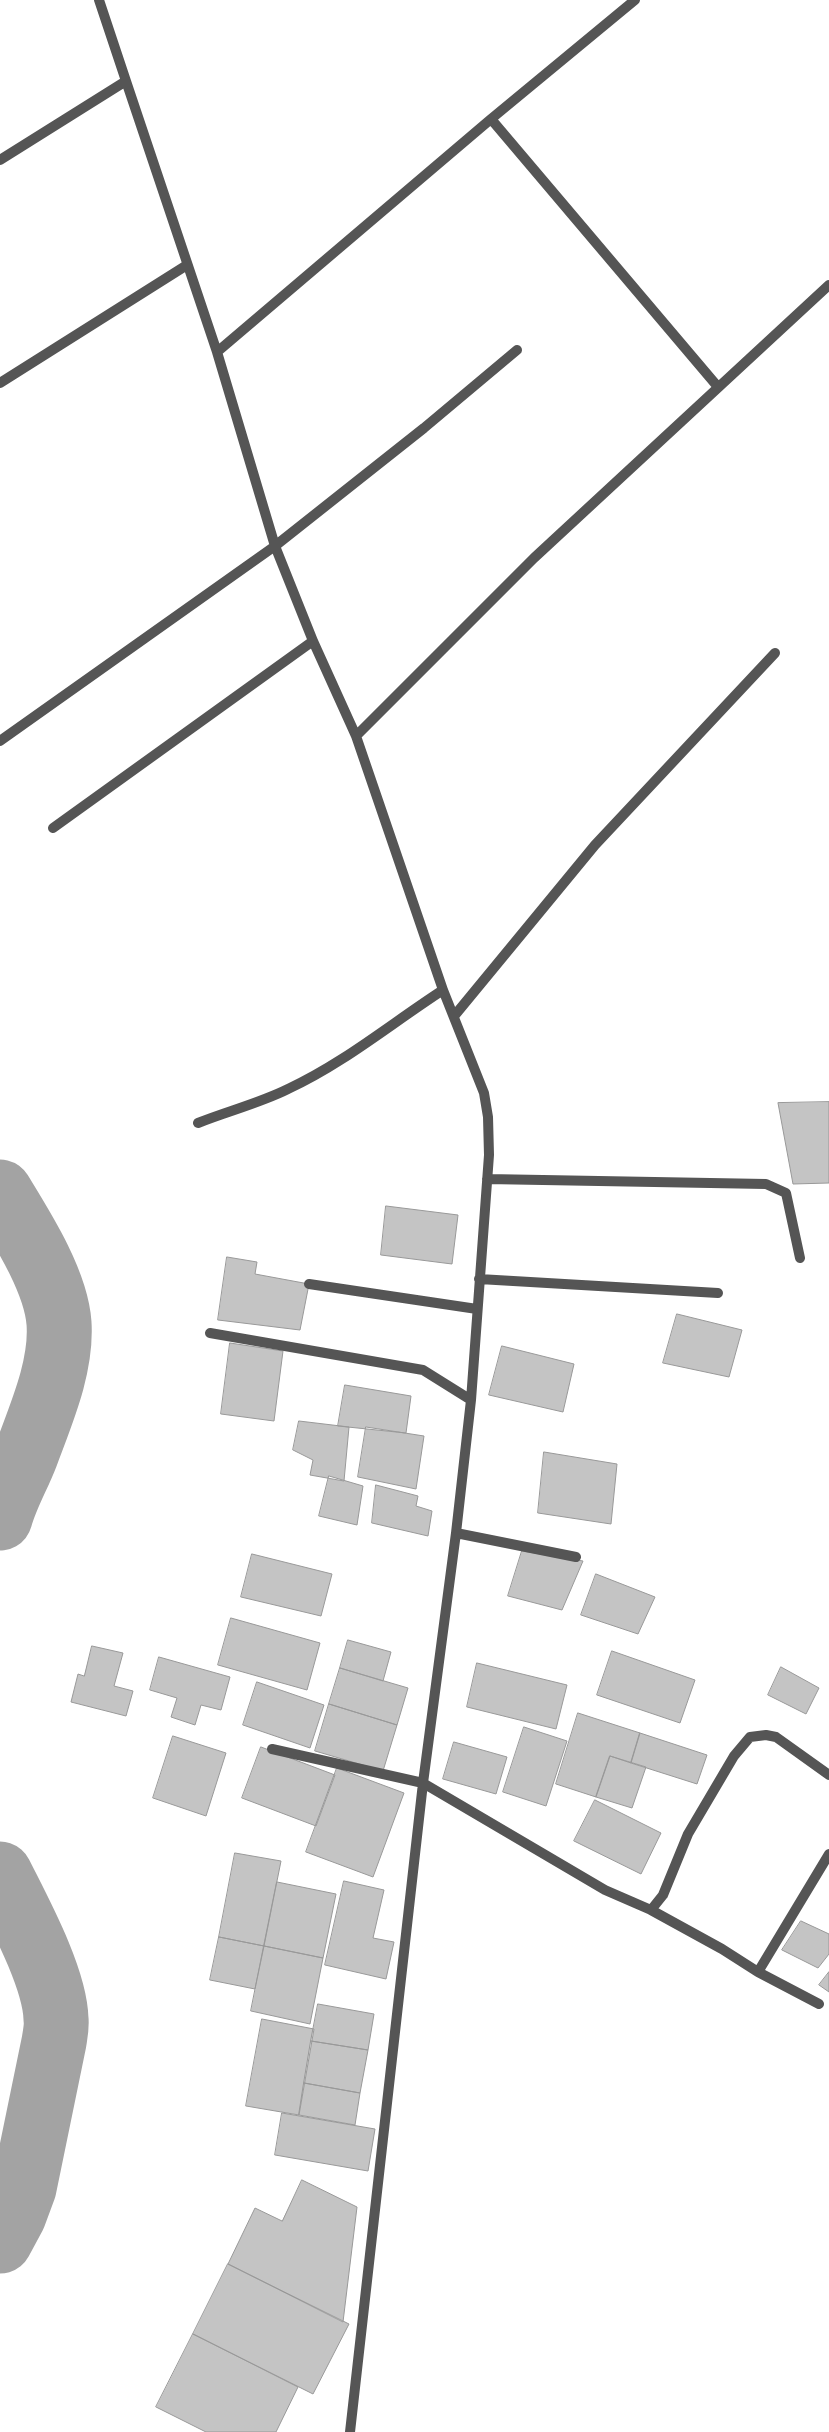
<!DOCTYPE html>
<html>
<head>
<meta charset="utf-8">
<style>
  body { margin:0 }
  canvas { display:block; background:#fff }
</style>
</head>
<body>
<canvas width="829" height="2432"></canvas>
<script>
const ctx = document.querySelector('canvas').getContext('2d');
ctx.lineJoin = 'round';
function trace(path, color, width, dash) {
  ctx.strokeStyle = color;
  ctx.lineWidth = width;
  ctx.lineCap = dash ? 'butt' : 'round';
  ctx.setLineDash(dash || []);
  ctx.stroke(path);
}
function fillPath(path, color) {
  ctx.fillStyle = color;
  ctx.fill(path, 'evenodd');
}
const river = new Path2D(`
  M0,1192C22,1228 56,1281 59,1323C62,1367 41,1414 26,1455C18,1476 6,1496 0,1518
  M0,1874C19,1912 55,1978 56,2019C57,2027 55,2035 54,2042L24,2188L14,2215L0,2241`);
const building = new Path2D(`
  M829,1102V1183L793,1184L778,1103Z
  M386,1206L458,1215L452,1264L381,1255Z
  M227,1257L257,1262L255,1274L309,1284L300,1330L218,1320Z
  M677,1314L742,1330L729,1377L663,1363Z
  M230,1343L283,1351L274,1421L221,1414Z
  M502,1346L574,1364L563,1412L489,1395Z
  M345,1385L411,1396L406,1433L338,1426Z
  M299,1421L349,1427L344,1481L310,1475L313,1460L293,1450Z
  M366,1427L424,1436L416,1489L358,1477Z
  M544,1452L617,1464L611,1524L538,1513Z
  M329,1476L363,1486L357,1525L319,1516Z
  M376,1485L418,1496L416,1506L432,1511L428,1536L372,1523Z
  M522,1551L583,1561L562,1610L508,1596Z
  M252,1554L332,1574L321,1616L241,1597Z
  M596,1574L655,1597L638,1634L581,1615Z
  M231,1618L320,1643L307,1690L218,1665Z
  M348,1640L391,1652L383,1681L340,1668Z
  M92,1646L123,1653L114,1686L133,1691L126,1716L71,1702L78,1674L84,1676Z
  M612,1651L695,1680L680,1723L597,1695Z
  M159,1657L230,1677L221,1710L201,1705L195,1725L171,1717L177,1698L150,1690Z
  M477,1663L567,1685L556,1729L467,1707Z
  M781,1667L819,1688L806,1714L768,1695Z
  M340,1668L408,1688L397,1725L329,1704Z
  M257,1682L324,1705L310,1748L243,1725Z
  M329,1704L397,1725L383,1771L315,1751Z
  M578,1713L640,1733L631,1763L610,1756L596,1797L556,1784Z
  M524,1727L567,1741L546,1806L503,1792Z
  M640,1733L707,1755L697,1784L631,1763Z
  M173,1736L226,1753L206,1816L153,1798Z
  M454,1742L507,1757L496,1794L443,1779Z
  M261,1747L335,1775L316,1826L242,1798Z
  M610,1756L646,1767L632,1808L596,1797Z
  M337,1768L404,1793L373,1877L306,1852Z
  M595,1800L661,1833L641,1874L574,1841Z
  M235,1853L281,1861L264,1946L219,1937Z
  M344,1881L384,1890L373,1938L394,1942L386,1979L325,1965Z
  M277,1882L336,1894L323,1958L264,1946Z
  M801,1921L829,1934V1954L818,1968L782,1950Z
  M219,1937L264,1946L255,1989L210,1980Z
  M264,1946L323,1958L310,2024L251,2011Z
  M829,1972V1992L819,1985Z
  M318,2004L374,2014L368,2050L311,2041Z
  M262,2019L314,2029L299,2115L246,2106Z
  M311,2041L368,2050L360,2093L304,2083Z
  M304,2083L360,2093L355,2125L299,2115Z
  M282,2113L375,2129L368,2171L275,2155Z
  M302,2180L357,2207L343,2322L228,2264L255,2208L282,2221Z
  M228,2264L349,2324L313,2394L193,2334Z
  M193,2334L298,2387L276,2432H206L156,2407Z`);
const street = new Path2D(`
  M126,81L217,352L275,546L313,641L356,736L443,990L484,1093L488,1117L489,1155L471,1400L456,1533L423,1783L350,2432
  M491,119L635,0
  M0,160L126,81L99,0
  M217,352L491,119L718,387
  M0,383L187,265
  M356,736L534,558L829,285
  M0,741L275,546L424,428L517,350
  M53,828L313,641
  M455,1015L595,845L775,653
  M198,1123C228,1111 260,1103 288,1089C344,1063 392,1023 443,990
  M487,1179L766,1184L786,1193L800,1258
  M479,1279L718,1293
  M309,1284L477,1309
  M210,1333L423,1370L471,1400
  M456,1533L576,1557
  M272,1749L423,1783L605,1890L651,1910L663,1895L688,1834L734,1756L750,1737L766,1735L776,1737L829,1775
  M651,1910L722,1949L758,1972L829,1854
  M758,1972L819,2004`);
trace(river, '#a3a3a3', 65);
fillPath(building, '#c4c4c4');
trace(building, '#999', 1);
trace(street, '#555', 10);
</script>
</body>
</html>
